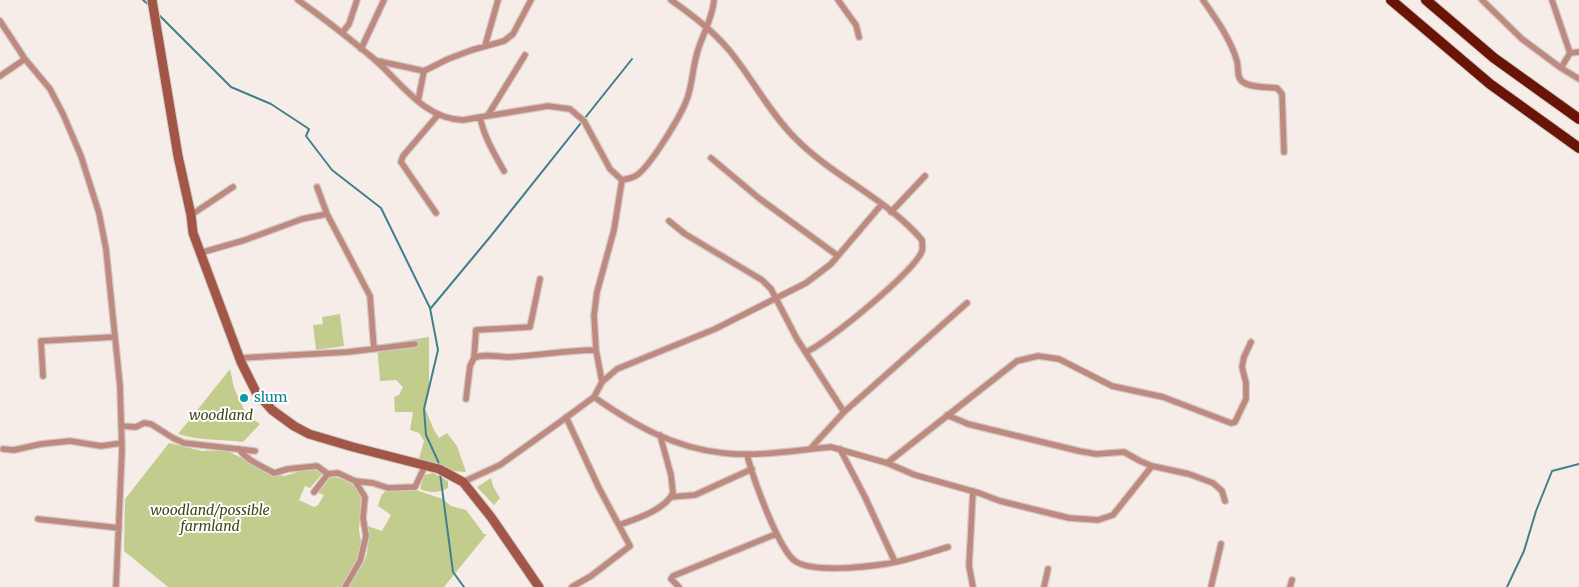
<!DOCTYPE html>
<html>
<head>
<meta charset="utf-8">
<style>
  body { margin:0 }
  canvas { display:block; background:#f7ede8 }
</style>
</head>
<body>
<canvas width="1579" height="587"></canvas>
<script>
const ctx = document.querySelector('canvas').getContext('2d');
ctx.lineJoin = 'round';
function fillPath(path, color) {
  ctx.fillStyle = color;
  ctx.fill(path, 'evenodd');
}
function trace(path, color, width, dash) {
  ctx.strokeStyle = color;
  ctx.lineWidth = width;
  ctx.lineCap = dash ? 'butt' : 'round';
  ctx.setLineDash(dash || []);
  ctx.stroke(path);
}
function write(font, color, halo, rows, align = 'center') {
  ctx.font = font + ' Merriweather,serif';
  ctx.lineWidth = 4;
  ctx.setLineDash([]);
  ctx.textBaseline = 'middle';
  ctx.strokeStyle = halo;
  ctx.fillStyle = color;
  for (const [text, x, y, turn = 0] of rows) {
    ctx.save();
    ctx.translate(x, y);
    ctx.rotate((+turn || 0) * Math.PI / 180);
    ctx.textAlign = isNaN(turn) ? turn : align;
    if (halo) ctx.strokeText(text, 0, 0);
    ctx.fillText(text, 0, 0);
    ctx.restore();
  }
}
const green = new Path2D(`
  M340,314L344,346L316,350L313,325L323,324L322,317Z
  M429,337V388L425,408L434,430L439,438L447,433L457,446L466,472L452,471L419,458L424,441L419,433L410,430L413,412H395L394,397L399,395L403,387L396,380L380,381L377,345Z
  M230,369L234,388L246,414L260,424L243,442C221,439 199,441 178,434Z
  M169,443L202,451L225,450L274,473L284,476L312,468L322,474L310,488L305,486L299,500L314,507L318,505L324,495L316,492L327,476C339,476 354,483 362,493L359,530L363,553L342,587H168L124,551L125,499Z
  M433,473L448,481V488C438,493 430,493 420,489L424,475Z
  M491,478L493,486L500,498L494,505L477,487Z
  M387,489L416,490L443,499L451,506L466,510L484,534H487L444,587H348C353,576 365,565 367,553C369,545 364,536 365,525L382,531L391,515L378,506L381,496Z`);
const stream = new Path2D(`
  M143,0L149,5
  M157,13L231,87L271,104L309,129L306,136L332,170L381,208L430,308L438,350L424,409L426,435L438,461L439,466
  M431,308L490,237L632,59
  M440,473L453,572L464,587
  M1507,587L1524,551L1536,511L1552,471L1579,464`);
const minor = new Path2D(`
  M298,0C322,17 345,35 368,54C398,77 421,119 463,120L548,106L570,109L584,121L610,169L622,180
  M671,0C692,15 712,30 729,50C752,78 769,112 795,138C833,177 886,198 922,240C922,244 923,248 922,251C915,271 826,344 806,352
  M838,0L856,25L859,37
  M1203,0C1216,19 1230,38 1237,61C1239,68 1236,78 1243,82C1251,88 1267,87 1277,88L1282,94L1284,152
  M1482,0L1522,39L1561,68L1579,79
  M1552,0L1570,53L1561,68
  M0,21L25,59L50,89L63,114L81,156L99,213L106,249L120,386L122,450L116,587
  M342,33L349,24L357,0
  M485,46L498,0
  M361,49L384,0
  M1570,53L1579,52
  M378,61L424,71L448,59L472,50L504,41L513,34L531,0
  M0,76L25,59
  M418,101L424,71
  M488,115L525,55
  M480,117C484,137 494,153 504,171
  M711,158L760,199L838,256
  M317,187L327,214L370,296L374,349
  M891,212L925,176
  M436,213L401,162L403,156L438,115
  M191,215L233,187
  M669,221L685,234L762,280L771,289L797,339L844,412
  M200,253L245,240L302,219L327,214
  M240,358L348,352L415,344
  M474,358L476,330L530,327L540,279
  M43,376L41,341L115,337
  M602,382L596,350L594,315L597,292L614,230L622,180C627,179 633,178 637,175C651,165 683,113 688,96C693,80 693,63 699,47C704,32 713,16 714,0
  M594,397C634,425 674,448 723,453C757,457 797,450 831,447L887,463L915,475L979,493L1000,501L1069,518L1098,520L1113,515L1152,466
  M466,399L470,366L474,358C484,353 497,357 509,357C538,356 566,350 596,350
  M947,415L968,424L1079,451L1096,454L1124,452L1140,461L1152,466L1189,474L1213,483L1222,491L1225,501
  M566,417L599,488L630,546L591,576L572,587
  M121,426L136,427L144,423L151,424L173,438L184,443L255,451
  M3,449L14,450L41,444L70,441L101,446L122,443
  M239,449C247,461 262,466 274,473L288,469L317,466L328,474L338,473L355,481L373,483L388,488L415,487L425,466
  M810,449L844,412L967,303
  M840,449L865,497L895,562
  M747,454C752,475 778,549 795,561C812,573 865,567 885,564C906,561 928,553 948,547
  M887,463L1017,361L1038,356L1059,359L1112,386L1163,397L1223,420L1231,423L1235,422L1246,399V383L1242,367L1244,357L1251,342
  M463,482L500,465L560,422L594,397L602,382L617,369L715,329L806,283L831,264L882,204
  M973,491L969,566L973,587
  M314,492L328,474
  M671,497L695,495L752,469
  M38,519L119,528
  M619,525C636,519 665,510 673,493L671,475L660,435
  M345,587L360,561L366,536L363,518L365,497L355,481
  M679,587L671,579L673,576L776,534
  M1044,587L1048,569
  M1211,587L1221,544
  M1290,587L1292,580`);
const secondary = new Path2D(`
  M152,0L178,156L191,215L193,233L241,362L256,392L272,410L294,426L309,434L353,447L439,469L463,482L491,517L539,587`);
const motorway = new Path2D(`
  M1391,0L1490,84L1579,148
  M1426,0L1494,58L1579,119`);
const markers = [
  [244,398,5,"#0f9aa8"]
];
const cultureNames = [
  ["slum",254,398]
];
const parkNames = [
  ["woodland",221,416],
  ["woodland/possible",210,511],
  ["farmland",210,527]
];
fillPath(green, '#c2cd8d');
trace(stream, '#41808c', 2);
trace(minor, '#d2c9c4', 8);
trace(secondary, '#d2c9c4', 11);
trace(motorway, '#d2c9c4', 12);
trace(minor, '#be897e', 5.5);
trace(secondary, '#a15648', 9);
trace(motorway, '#691407', 10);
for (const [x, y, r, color] of markers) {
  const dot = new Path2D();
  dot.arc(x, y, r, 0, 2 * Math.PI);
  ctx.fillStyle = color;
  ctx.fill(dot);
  trace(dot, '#fff', 2);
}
write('14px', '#0d838f', '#fff', cultureNames, 'left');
write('italic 14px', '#414714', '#fff', parkNames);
</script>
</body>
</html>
